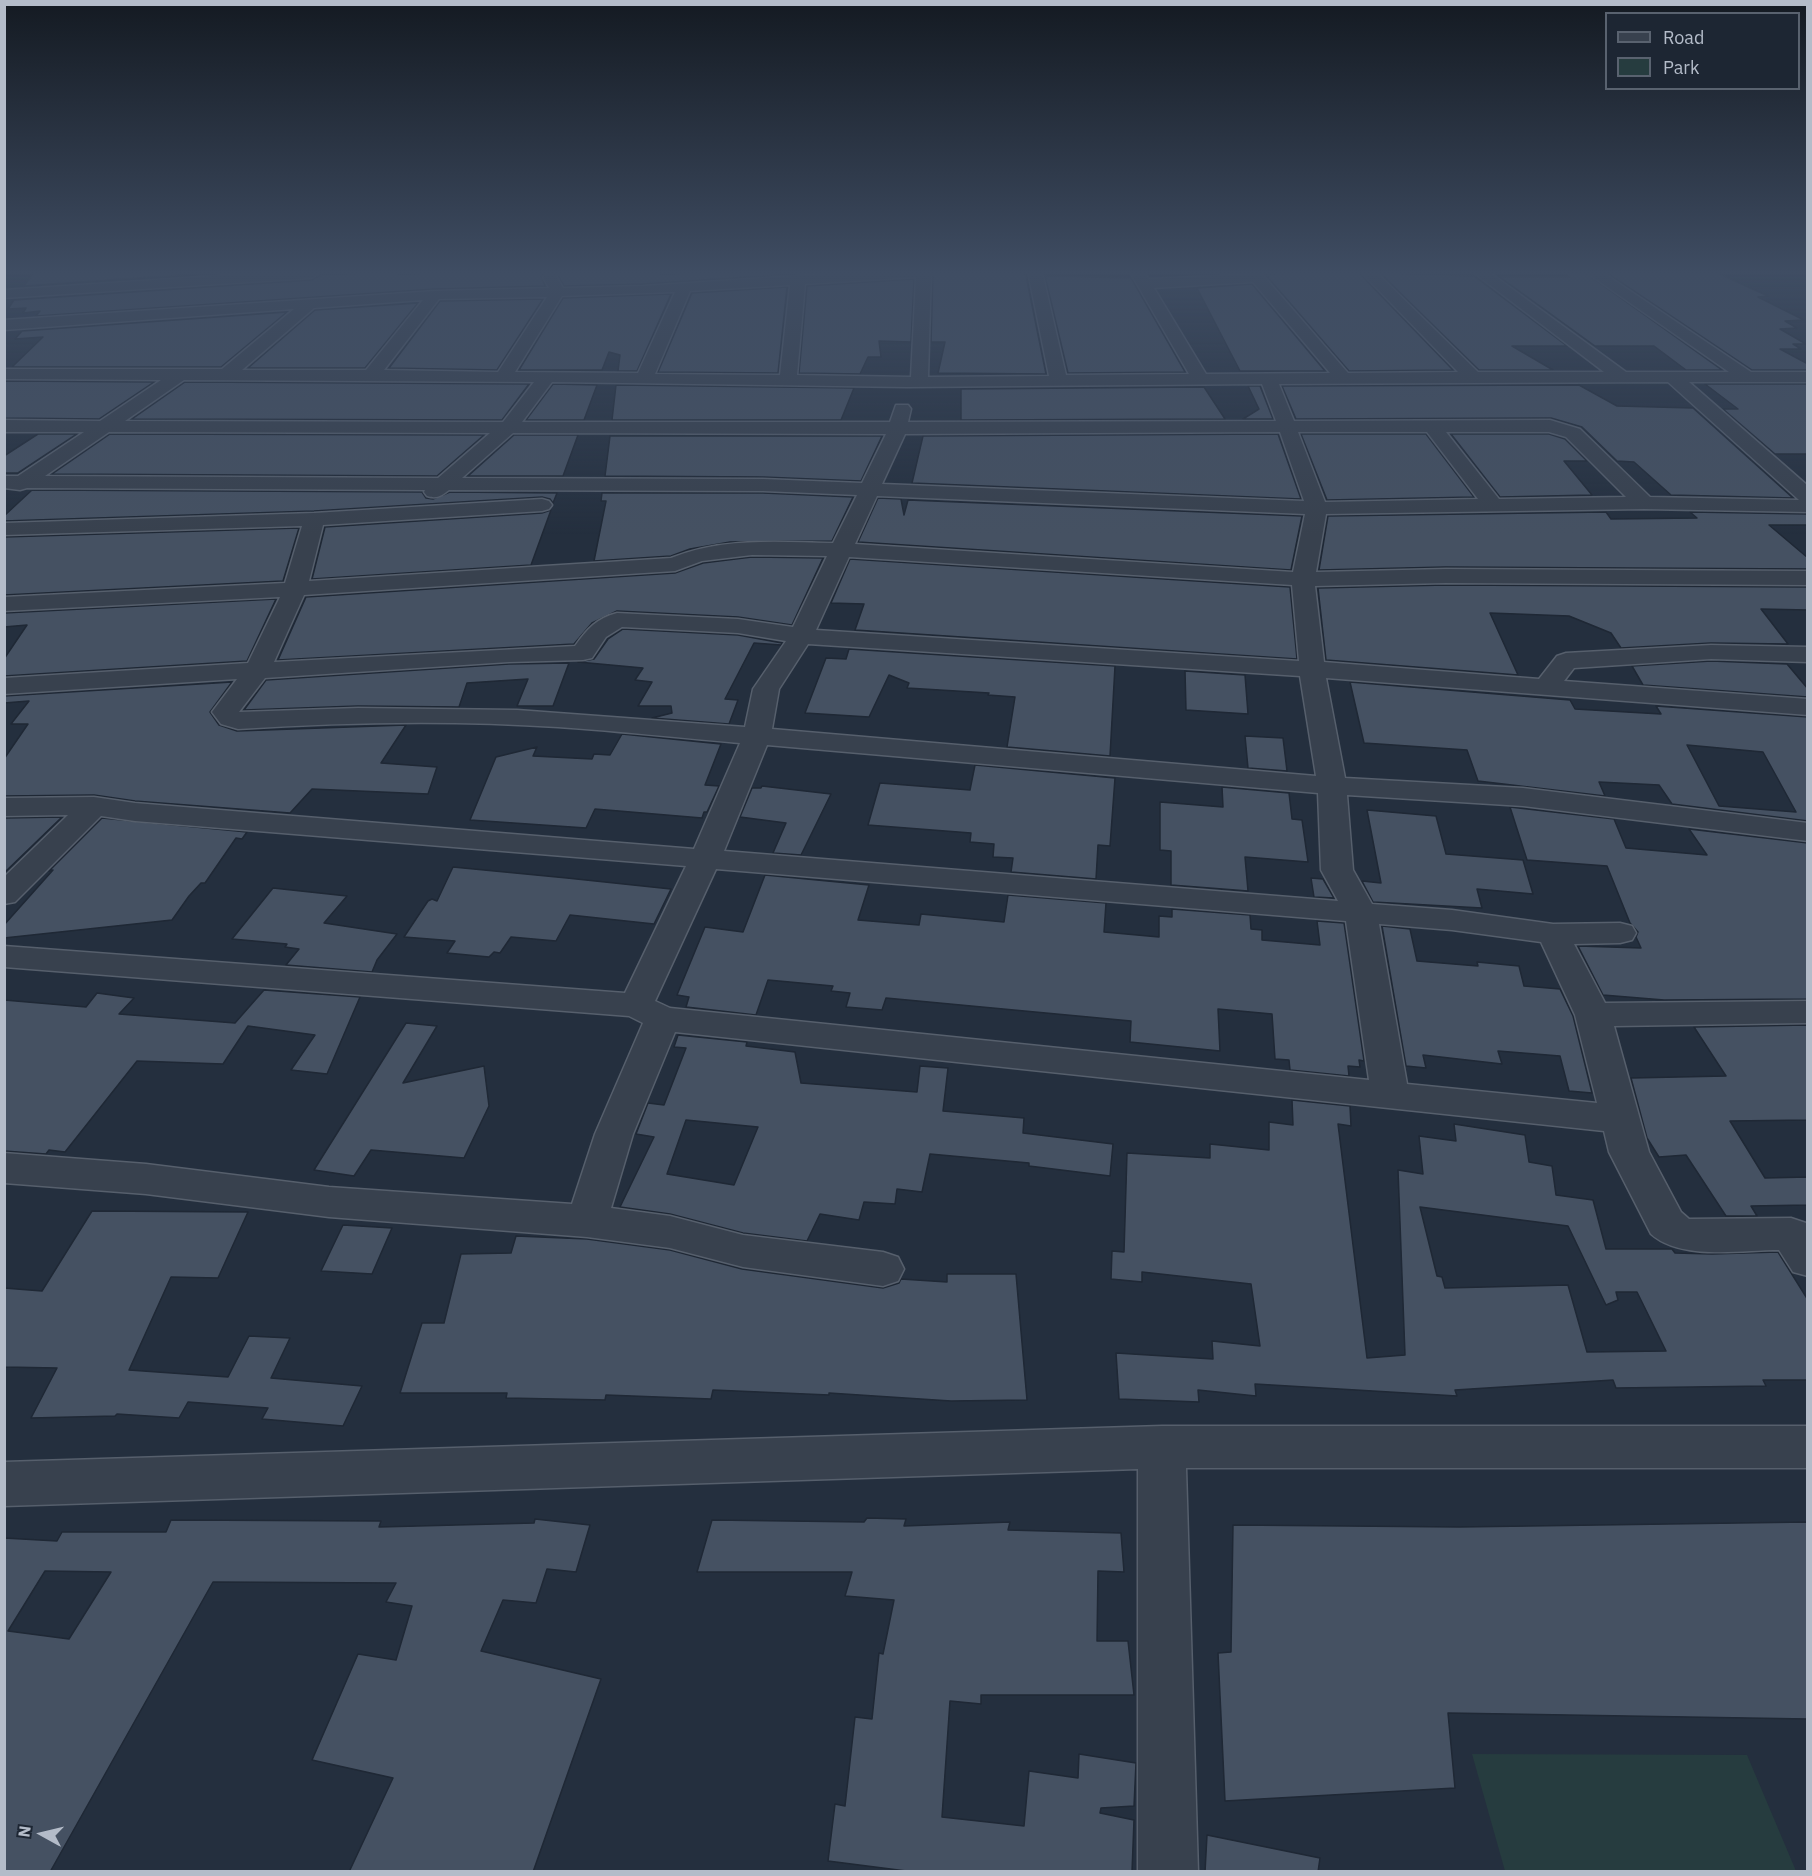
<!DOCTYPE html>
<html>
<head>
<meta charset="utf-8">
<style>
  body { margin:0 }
  #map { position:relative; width:1812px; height:1876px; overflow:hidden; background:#242f3e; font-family:"IBM Plex Sans",sans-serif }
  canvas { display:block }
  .frame { position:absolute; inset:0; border:6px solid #b4bcc9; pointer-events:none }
  .legend { position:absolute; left:1605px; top:12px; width:195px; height:78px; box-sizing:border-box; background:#1d2633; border:2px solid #59626f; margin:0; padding:8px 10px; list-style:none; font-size:18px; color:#b4bcc9 }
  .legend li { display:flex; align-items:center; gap:12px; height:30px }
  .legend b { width:30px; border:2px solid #59626f }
  .north { position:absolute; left:12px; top:1804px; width:60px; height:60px; -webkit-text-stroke:4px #1d2633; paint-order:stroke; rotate:278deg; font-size:16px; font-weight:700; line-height:24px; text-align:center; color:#b4bcc9 }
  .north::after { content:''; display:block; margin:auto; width:21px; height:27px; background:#b4bcc9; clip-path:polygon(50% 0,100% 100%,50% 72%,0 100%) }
</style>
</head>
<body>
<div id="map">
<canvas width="1812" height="1876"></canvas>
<div class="frame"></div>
<ul class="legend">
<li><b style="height:8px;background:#38414e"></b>Road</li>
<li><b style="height:16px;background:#263c3f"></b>Park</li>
</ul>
<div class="north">N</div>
</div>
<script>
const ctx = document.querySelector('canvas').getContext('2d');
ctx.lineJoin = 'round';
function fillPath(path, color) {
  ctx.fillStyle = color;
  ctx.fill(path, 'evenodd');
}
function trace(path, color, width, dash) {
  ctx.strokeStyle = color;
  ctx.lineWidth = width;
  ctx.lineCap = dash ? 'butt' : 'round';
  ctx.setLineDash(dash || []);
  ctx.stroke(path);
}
const green = new Path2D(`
  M1472,1754L1747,1755L1796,1871H1505Z`);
const building = new Path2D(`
  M34,272H221L24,286Z
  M397,272L398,275L442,272H547L541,276L545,286L435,289L36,316L40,311L23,313L26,308L8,309L14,300L311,280L321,275Z
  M556,272H659L661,275L705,272H822L643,284L564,286Z
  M933,272H1021L1026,276L1046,374L938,373L945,342H931Z
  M1564,272H1584L1722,370H1686L1654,346H1595L1500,277H1570Z
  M1606,272H1715L1768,296L1758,297L1804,320L1785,321L1797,328L1780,329L1806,344H1793L1801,349H1780L1808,364V370H1752Z
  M1314,273H1359L1453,370L1349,371L1265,274Z
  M1380,273L1474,276L1567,346H1512L1553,370H1479Z
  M1045,276L1131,278L1185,372L1068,373Z
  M914,279L911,342L879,341L881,357H868L860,374L799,373L807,286Z
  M1252,284L1325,371H1240L1197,288Z
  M787,287L778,373L658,372L692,293Z
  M671,294L637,371H618L620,355L609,352L602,370H519L563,298Z
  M543,299L497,370L389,368L440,301Z
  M418,303L365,368H248L315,310Z
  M287,312L221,367H12L43,337L15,339L22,331Z
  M4,381L154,382L99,419L4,418Z
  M185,382L529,384L502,420L132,419Z
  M553,384L597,385L584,420H526Z
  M1705,384H1808V454H1775L1723,409H1738Z
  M616,385L854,388L841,420H612Z
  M1579,385L1617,406L1693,408L1793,498L1671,495L1634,462L1617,461L1582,427L1551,418L1296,419L1282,386Z
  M1248,386H1260L1273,419H1243L1259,409Z
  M1204,387L1225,419L961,420V389Z
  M38,434H77L18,473H4V456Z
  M110,434L484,435L437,476L52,474Z
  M1278,434L1301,499L912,483L923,436Z
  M1301,434H1426L1474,497L1327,500Z
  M1451,434H1549L1565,439L1587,461H1564L1592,495L1500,497Z
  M514,435H578L563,476H468Z
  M610,436H882L861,481L763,477L605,476Z
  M32,490L422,492L426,498L433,499L450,492L557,493L553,503L550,499L542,497L314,511L4,521V516Z
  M602,493H763L853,497L832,541L730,542L690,549L671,556L594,561L606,501H601Z
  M878,498L901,499L904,515L908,500L1302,516L1291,570L858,542Z
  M551,510L531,565L312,579L325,527L542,513Z
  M1606,512L1611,519L1697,518L1690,512L1808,514V525H1769L1808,558V569L1446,567L1319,570L1328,516Z
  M299,528L283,581L4,595V537Z
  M752,557L823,558L792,625L738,617L617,611L592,623L574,644L278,660L306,597L675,573L703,563Z
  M850,559L1290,587L1297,659L855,630L864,604L831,603Z
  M1446,585L1808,587V610L1761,609L1788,644L1711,643L1621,648L1611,633L1569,616L1490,613L1518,675L1326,660L1318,588Z
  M276,599L247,661L4,676V659L27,625L4,627V613Z
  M623,629L738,635L782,643L781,645L754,643L725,699L738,700L729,724L652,718L672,713L671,706H638L652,682L635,680L643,668L578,662L594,659L608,639Z
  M849,649L1115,666L1110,756L1007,747L1015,697L988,695L989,693L907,688L909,683L889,675L869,717L805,713L826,658L846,659Z
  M1711,661L1787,664L1808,689V697L1643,685L1632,666Z
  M569,663L553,706H517L528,679L467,683L459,707L358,706L244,710L266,680L509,664Z
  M1185,671L1245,675L1248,714L1186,710Z
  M232,682L210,712L219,725L237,731L406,725L381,763L437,767L428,794L312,789L290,813L135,801L94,795L4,796V759L28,724H11L29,701L4,703V696Z
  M1350,682L1570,700L1575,709L1661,714L1656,706L1808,717V821L1672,804L1659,785L1599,782L1605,796L1478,781L1467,750L1364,743ZM1687,745L1763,752L1796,812L1719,806Z
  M622,734L721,744L705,785L719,786L707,812H704L702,818L595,809L586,828L470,820L496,757L537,747L533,756L592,759L594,754L610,755Z
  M1245,736L1283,738L1287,771L1248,768Z
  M975,765L1115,778L1110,846L1098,845L1096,879L1011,872L1013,858L993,857L994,844L970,842L971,833L868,825L880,783L970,790Z
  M762,786L831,794L801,855L773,853L786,823L740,817L752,788H761Z
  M1222,787L1289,793L1292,819L1302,820L1308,862L1245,857L1248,891L1171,885V851L1160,850V802L1223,807Z
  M1510,807L1614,819L1626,848L1707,855L1689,829L1808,843V999L1664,1000L1603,995L1578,946L1641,948L1636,937L1638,932L1630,923L1607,866L1527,860Z
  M1367,810L1436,816L1446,854L1523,860L1533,894L1477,889L1482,908L1373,902L1362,881L1381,883Z
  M62,817L4,873V818Z
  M102,818L247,832L242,839L236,838L205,883H201L189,896L172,920L4,938V925L53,870L49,871Z
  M453,867L567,878L671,889L654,924L570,915L556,941L511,937L500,953L494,952L489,957L447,953L455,941L404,937L428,901L432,899L437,901Z
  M765,875L869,885L858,920L919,925L921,914L1004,922L1008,895L1106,903L1104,932L1159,937V916L1172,917V909L1250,915L1251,929L1262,930V940L1320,945L1317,921L1344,923L1364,1061L1359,1060L1360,1067L1348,1066L1349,1076L1290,1070L1289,1060L1275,1059L1272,1014L1218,1009L1220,1051L1130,1042L1131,1021L886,998L882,1010L846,1007L850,993L831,991L833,986L768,980L756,1015L686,1007L689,997L677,995L705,927L743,932Z
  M1311,878L1323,879L1334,898L1314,897Z
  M273,888L347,896L324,923L397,934L377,960L372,972L286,965L299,949L285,947L287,944L232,939Z
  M1382,926L1410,929L1417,961L1478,966L1477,962L1519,966L1524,986L1560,989L1573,1016L1592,1093L1569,1091L1560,1056L1498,1051L1502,1064L1423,1055L1426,1068L1406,1066Z
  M264,990L360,997L327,1074L291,1070L315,1035L248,1026L223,1064L137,1061L65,1152L49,1150L46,1154L4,1151V1000L86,1007L97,993L134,998L119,1014L235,1023Z
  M406,1023L437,1026L403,1083L484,1066L489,1106L464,1158L371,1150L354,1176L314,1170Z
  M1808,1025V1120L1730,1121L1765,1178L1808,1177V1205L1751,1206L1757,1216H1726L1686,1155L1659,1157L1647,1138L1631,1078L1726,1076L1694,1027Z
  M678,1035L747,1042L746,1046L795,1052L801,1083L917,1092L920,1066L948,1068L943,1111L1024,1118L1023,1133L1113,1144L1110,1176L1029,1166V1163L930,1154L922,1192L897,1189L895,1204L864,1202L859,1220L820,1214L807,1241L743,1233L670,1214L620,1207L654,1137L636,1134L648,1103L664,1105L686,1048L674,1047ZM686,1120L758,1127L734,1185L667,1174Z
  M1292,1100L1350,1106L1351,1126L1338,1124L1367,1358L1405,1355L1398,1170L1423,1174L1419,1136L1456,1141L1454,1124L1525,1135L1529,1162L1552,1166L1556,1195L1593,1200L1606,1249H1672L1675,1253L1712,1254L1778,1252L1808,1300V1380H1763L1766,1386L1616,1388L1613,1380L1455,1390L1457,1396L1255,1384L1256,1396L1198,1390L1199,1402L1119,1399L1116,1353L1213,1359L1212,1341L1260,1346L1251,1284L1142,1272V1282L1111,1279L1112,1251L1124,1252L1127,1153L1210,1158V1144L1269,1150V1122L1293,1125ZM1420,1207L1568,1226L1606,1305L1618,1300L1616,1292H1637L1666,1351L1587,1352L1568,1285L1445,1288L1442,1277L1437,1276Z
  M92,1211L248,1212L218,1278L171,1277L129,1370L228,1377L249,1336L290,1338L271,1378L362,1386L343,1426L262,1419L268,1408L188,1402L179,1418L117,1414L115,1416L31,1418L57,1368L4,1367V1288L42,1291Z
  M343,1225L392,1228L372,1274L321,1271Z
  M516,1236L587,1239L670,1250L742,1269L883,1288L899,1283L901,1279L947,1282V1274H1016L1027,1400L951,1401L829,1393V1395L713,1390L711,1399L606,1395L605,1400L506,1398L507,1393H400L422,1323H444L461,1254L511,1253Z
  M867,1518L906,1519L904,1526L1010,1522L1008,1530L1121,1533L1124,1572L1098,1571L1097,1641H1128L1134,1695H981V1704L950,1701L942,1817L1024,1826L1029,1771L1078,1778L1079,1754L1136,1763L1134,1806L1101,1808L1100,1813L1134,1820L1132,1872H914L828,1861L835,1804L845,1806L855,1717L872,1719L879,1653L883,1654L894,1600L845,1596L852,1572H697L712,1520L864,1522Z
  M535,1519L590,1525L576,1572L547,1569L536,1603L503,1600L481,1651L601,1679L533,1872H349L393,1778L312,1760L358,1654L396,1660L412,1606L386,1602L396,1583L213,1582L50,1872H4V1538L57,1541L62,1532H166L171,1520L381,1521L379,1527L534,1523ZM45,1571L111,1572L69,1639L8,1631Z
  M1808,1522V1719L1448,1713L1455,1788L1225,1801L1218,1653L1231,1652L1233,1525L1459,1527Z
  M1207,1835L1320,1858L1318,1872H1205Z`);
const minor = new Path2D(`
  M276,272H317L318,274L311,278L4,298V290Z
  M857,272H931L928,377L1049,376L1028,272H1042L1066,375L1189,374L1130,272H1144L1149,279L1262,274L1348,373L1458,372L1361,272H1376L1478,372H1604L1473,272H1489L1626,372H1729L1586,272H1602L1751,372H1808V382H1689L1808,486V512L1644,509L1326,514L1316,572L1446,569L1808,571V585L1446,583L1315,586L1324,662L1539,679L1557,656L1566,653L1711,645L1808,647V662L1711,659L1574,668L1564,681L1808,699V715L1326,678L1345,778L1523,788L1808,823V841L1523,806L1347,795L1353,870L1372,904L1452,910L1553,924L1620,923L1632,926L1636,933L1632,940L1620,943L1574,944L1605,1003L1808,1001V1023L1614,1026L1649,1152L1681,1212L1689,1219L1791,1218L1806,1223L1808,1276L1793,1272L1779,1250C1742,1250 1681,1261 1651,1234L1609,1152L1604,1131L675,1032L633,1134L611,1208L670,1216L743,1235L883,1252L898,1257L904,1269L898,1281L883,1286L743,1267L670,1248L587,1237L329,1217L146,1194L4,1183V1153L146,1164L329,1187L572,1204L595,1134L643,1023L629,1016L4,967V946L625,993L686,866L135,821L101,816L15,902L4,904V877L68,815L4,816V798L94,797L135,803L694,849L740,743C680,738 619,731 558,727C452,720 344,722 238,729L221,724L212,712L237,679L4,694V678L248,663L280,597L4,611V597L285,583L302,526L4,535V523L314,513L542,499L549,501L552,505L549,509L542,511L323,525L309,581L671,558C722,537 779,542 833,543L857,495L763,491L449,490C441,496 437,499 427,496L424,492L425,490L27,488L20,490L4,488V476H18L84,432H4V420L100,421L161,380L4,379V369H222L294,309L4,330V320L435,291L549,288L543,277L550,273L555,274L563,288L643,286ZM916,277L911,377L797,375L805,284ZM1253,282L1330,373L1206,374L1154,288ZM790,285L780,375L655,374L690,291ZM675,292L638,373L515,372L562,296ZM547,297L498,372L384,370L439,299ZM423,300L366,370H242L314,308ZM184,380L534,382L503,422L125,421ZM552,382L907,387L1262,384L1276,421L908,422L911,409L908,405H896L890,422H522ZM1668,382L1799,500L1650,497L1580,429L1550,420L1294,421L1279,384ZM109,432L490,433L438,478L45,476ZM1280,432L1304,501L882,484L905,434ZM1298,432H1427L1478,499L1325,502ZM1446,432H1549L1566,437L1626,497L1499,499ZM513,433L886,434L862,483L763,479L462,478ZM877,496L1305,514L1293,572L855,544ZM752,555L827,556L793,627L738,619L617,613C597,618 587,629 575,646L274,662L304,595L675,571L702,561ZM849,557L1292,585L1299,661L816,630ZM622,627L738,633L786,641L753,689L745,727L517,710L358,708L239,712L265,678L509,662L583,660L592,658L606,637ZM808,644L1300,676L1316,776L772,729L779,689ZM767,745L1318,793L1321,870L1338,901L724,851ZM716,869L1346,921L1369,1080L670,1008L655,1001ZM1379,924L1452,930L1541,942L1575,1015L1597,1103L1407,1084Z
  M1162,1426H1808V1468H1186L1198,1872H1138V1469L4,1506V1462Z`);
fillPath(green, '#263c3f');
fillPath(building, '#455162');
trace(building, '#1f2835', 1.5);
trace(minor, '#565f6c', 3);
fillPath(minor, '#38414e');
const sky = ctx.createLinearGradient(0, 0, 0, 535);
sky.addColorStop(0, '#141a22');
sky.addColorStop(0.51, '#3f4d63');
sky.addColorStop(1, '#3f4d6300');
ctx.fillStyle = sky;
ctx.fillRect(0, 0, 1812, 535);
</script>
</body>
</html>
